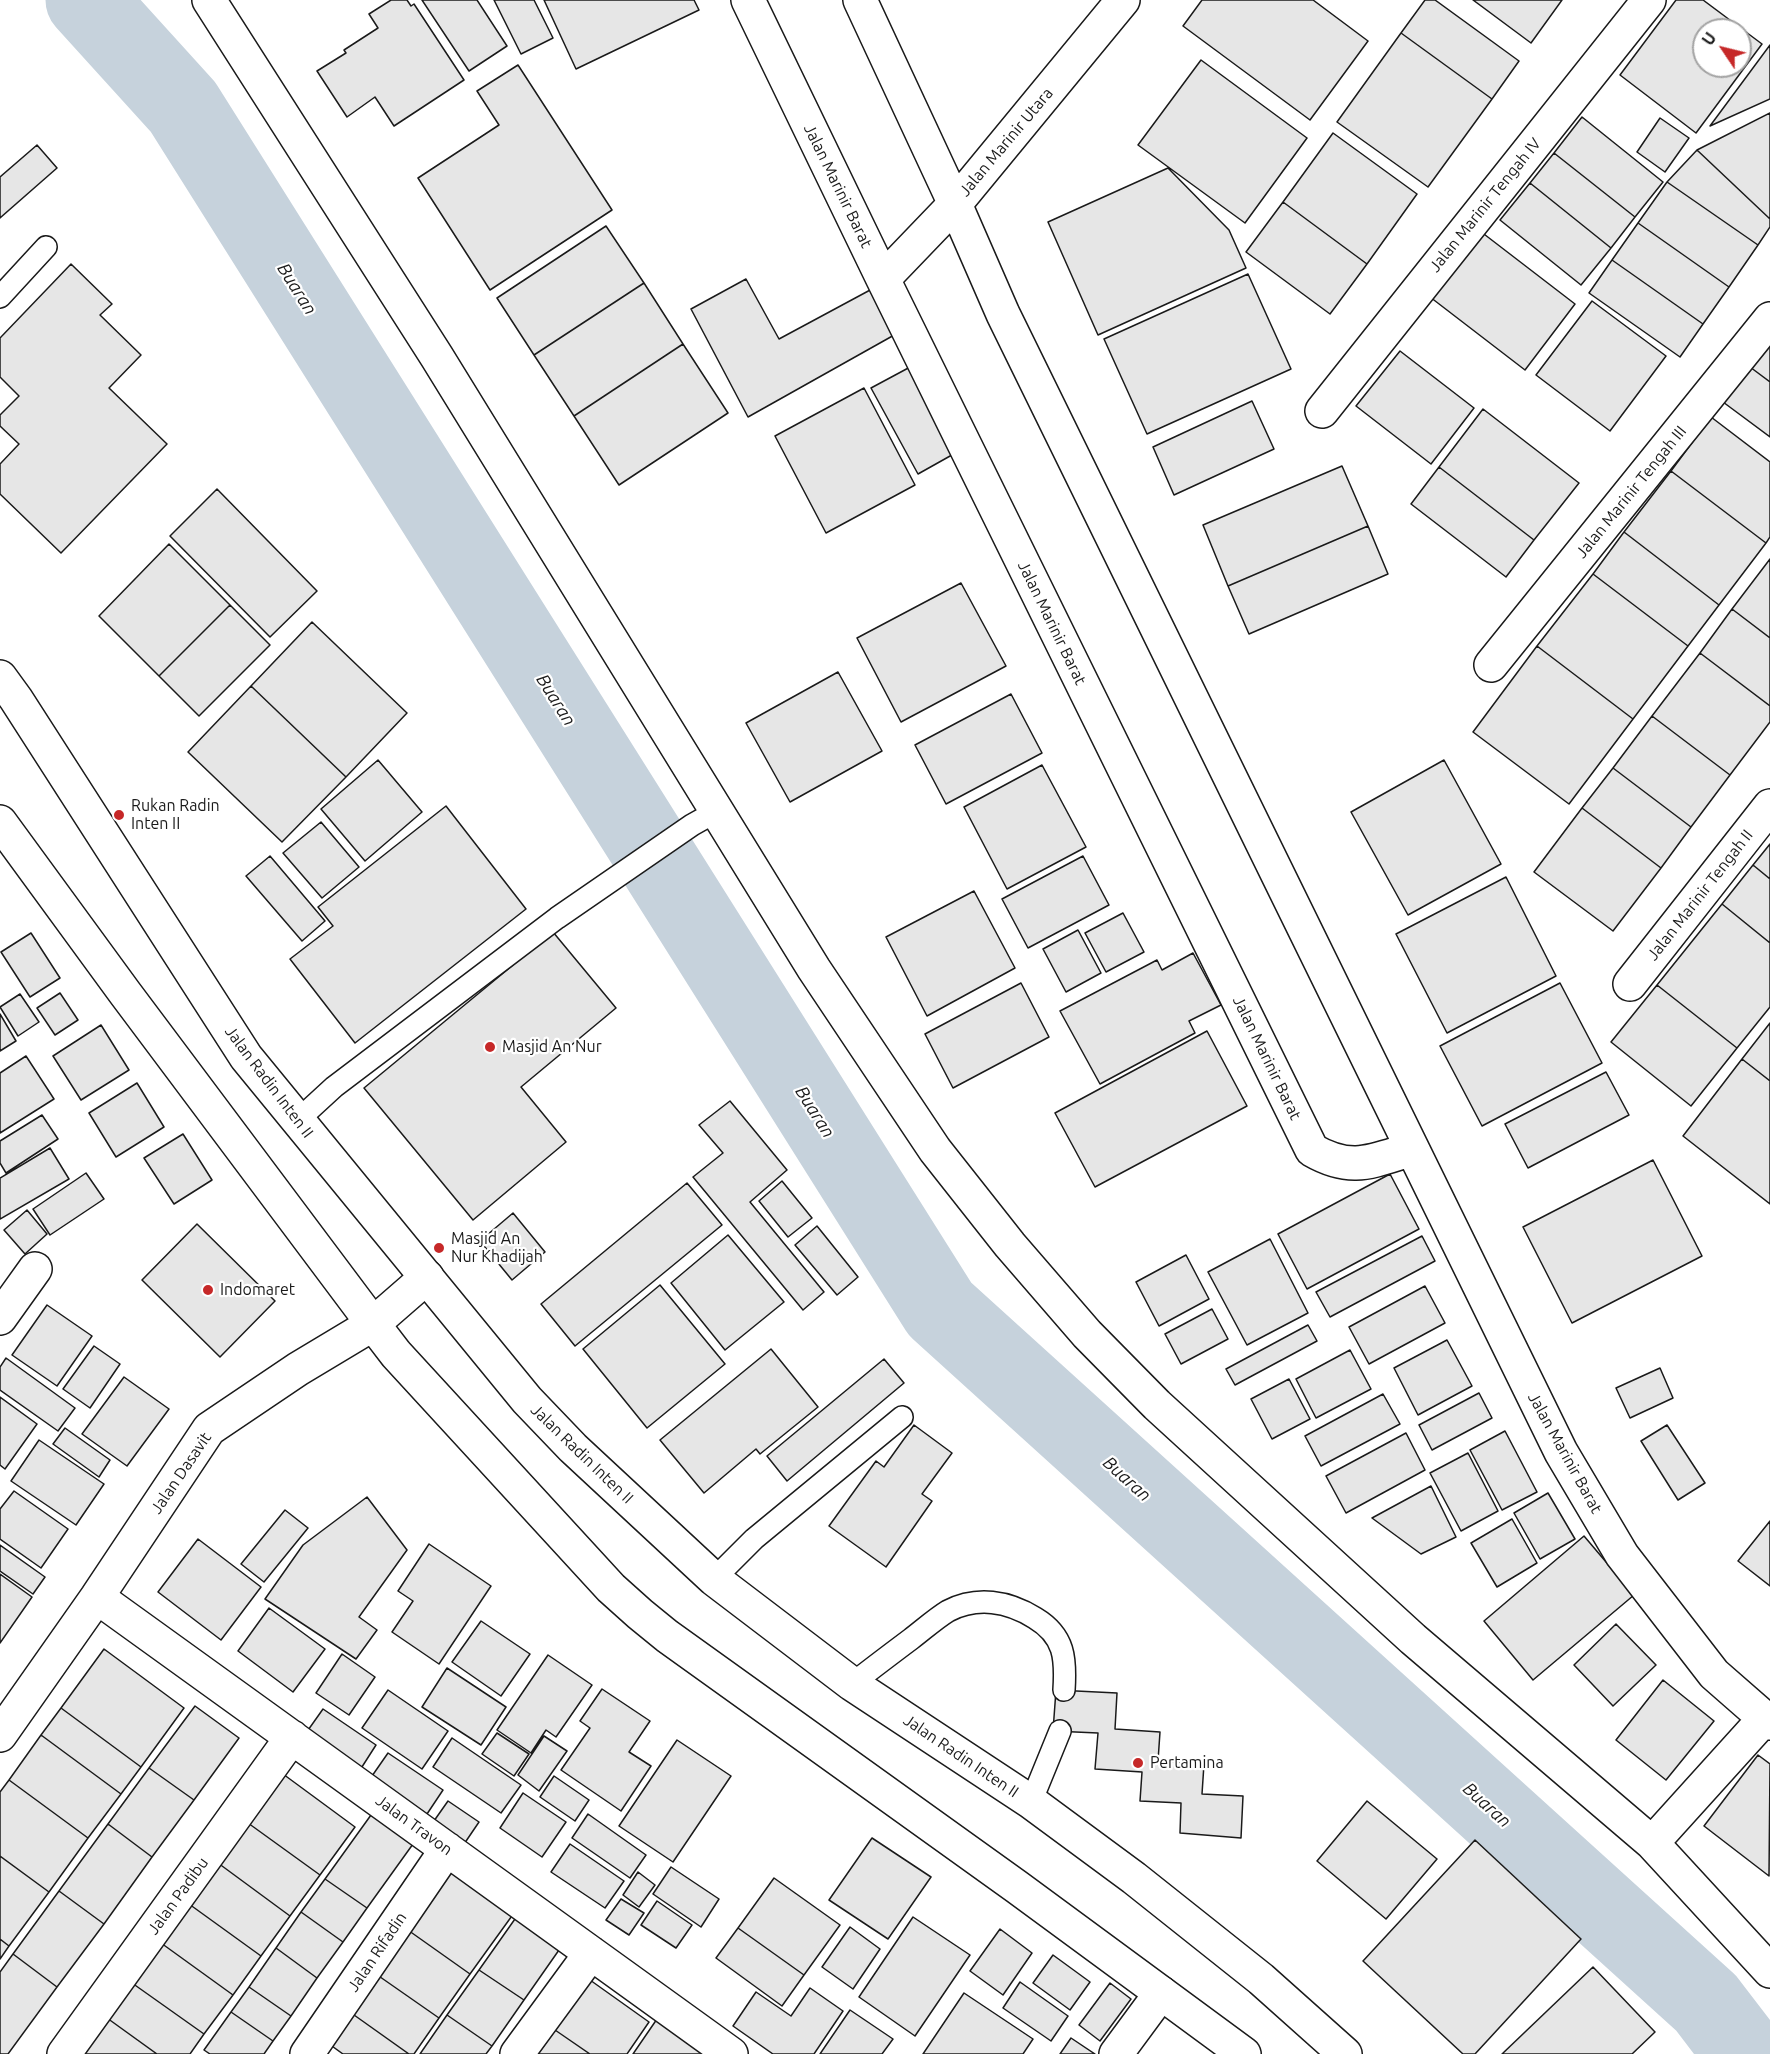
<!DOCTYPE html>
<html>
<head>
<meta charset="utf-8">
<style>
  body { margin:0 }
  #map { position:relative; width:1770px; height:2054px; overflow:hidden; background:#fff; font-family:Ubuntu,sans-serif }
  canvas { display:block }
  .north { position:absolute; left:1692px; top:18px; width:60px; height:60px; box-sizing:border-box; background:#fff; border:2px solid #a3a3a3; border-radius:50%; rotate:305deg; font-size:16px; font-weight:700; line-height:24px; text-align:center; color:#1a1a1a }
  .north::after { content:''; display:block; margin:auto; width:21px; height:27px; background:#c62828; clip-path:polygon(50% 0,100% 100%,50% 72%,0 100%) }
</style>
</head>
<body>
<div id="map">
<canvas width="1770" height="2054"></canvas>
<div class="north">U</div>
</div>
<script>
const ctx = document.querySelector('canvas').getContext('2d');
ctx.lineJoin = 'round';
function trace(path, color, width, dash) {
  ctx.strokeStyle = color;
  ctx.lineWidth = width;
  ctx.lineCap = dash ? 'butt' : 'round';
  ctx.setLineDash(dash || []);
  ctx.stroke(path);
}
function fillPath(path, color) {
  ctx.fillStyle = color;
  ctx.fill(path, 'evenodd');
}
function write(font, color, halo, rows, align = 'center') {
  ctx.font = font + ' Ubuntu,sans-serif';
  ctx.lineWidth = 4.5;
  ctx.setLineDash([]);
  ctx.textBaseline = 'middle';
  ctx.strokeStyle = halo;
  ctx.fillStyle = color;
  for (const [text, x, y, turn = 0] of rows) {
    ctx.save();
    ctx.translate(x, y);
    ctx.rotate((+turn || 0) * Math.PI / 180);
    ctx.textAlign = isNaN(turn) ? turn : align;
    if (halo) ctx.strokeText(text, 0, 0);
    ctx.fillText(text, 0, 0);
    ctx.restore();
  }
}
const river = new Path2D(`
  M86,0L183,107L940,1309L1706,2003L1745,2054`);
const building = new Path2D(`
  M391,0H407L411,6L414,4L464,80L394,126L375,97L347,117L317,71L346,53L344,50L378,28L369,14Z
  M422,0H477L507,46L469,71Z
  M494,0H534L553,38L521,54Z
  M544,0H694L699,10L576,69Z
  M1202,0H1313L1368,41L1310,120L1183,26Z
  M1425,0H1435L1519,61L1492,99L1401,33Z
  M1473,0H1562L1531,43Z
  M1676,0H1703L1762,44L1696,133L1620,75ZM1704,30H1740V66H1704Z
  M1401,33L1492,99L1428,187L1337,122Z
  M1770,45V99L1710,126Z
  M1201,60L1307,138L1245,223L1138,145Z
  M518,65L612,210L490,290L418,178L499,125L477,91Z
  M1770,113V219L1697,150Z
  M1582,117L1663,182L1635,217L1554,153Z
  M1660,118L1689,138L1665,172L1637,152Z
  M1333,133L1417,194L1367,264L1283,202Z
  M37,145L57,168L0,218V177Z
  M1697,150L1770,219V227L1758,245L1667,182Z
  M1554,153L1635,217L1611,248L1530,183Z
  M1168,168L1229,230L1246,268L1098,335L1048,222Z
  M1667,182L1758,245L1729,287L1638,223Z
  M1530,183L1611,248L1581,285L1500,220Z
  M1283,202L1367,264L1330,314L1246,252Z
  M1638,223L1729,287L1703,324L1612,260Z
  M606,226L644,283L534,355L497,298Z
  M1480,231L1575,304L1525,370L1430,297Z
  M1612,260L1703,324L1680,357L1589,293Z
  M71,264L112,304L100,315L141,355L109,388L167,444L61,553L0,494V464L19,444L0,426V415L19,396L0,377V338Z
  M1248,274L1291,369L1147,434L1104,339Z
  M746,279L779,339L872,289L896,334L748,417L691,309Z
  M644,283L683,344L574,416L534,355Z
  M1592,301L1666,356L1610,431L1536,375Z
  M1770,340V382L1750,367Z
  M683,344L728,413L619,485L574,416Z
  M1400,351L1474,408L1431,464L1356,406Z
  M912,366L959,451L918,474L871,388Z
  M1750,367L1770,382V437L1723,402Z
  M864,388L915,485L826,533L775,436Z
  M1252,401L1274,449L1174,495L1153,447Z
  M1483,409L1579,483L1534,540L1439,467Z
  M1711,417L1770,462V537L1766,543L1671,471Z
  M1342,466L1368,526L1228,586L1203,525Z
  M1439,467L1534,540L1506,577L1411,504Z
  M1671,471L1766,543L1719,605L1624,532Z
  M217,489L317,591L270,637L170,536Z
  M1368,526L1388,574L1249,634L1228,586Z
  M1624,532L1719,605L1688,646L1593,574Z
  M169,544L230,605L159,676L99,616Z
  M1770,559V638L1732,609Z
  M1593,574L1688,646L1633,719L1537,646Z
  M961,583L1006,666L901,722L857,638Z
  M230,605L270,645L199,716L159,676Z
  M1732,609L1770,638V706L1700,653Z
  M312,622L407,713L346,777L251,686Z
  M1537,646L1633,719L1569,804L1473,732Z
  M1700,653L1770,706V722L1730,775L1652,716Z
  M838,672L882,751L790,802L746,723Z
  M251,686L346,777L282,842L188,752Z
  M1011,694L1042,753L946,804L915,745Z
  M1652,716L1730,775L1691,827L1613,768Z
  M378,760L422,812L365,861L321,809Z
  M1444,760L1501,864L1408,915L1351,812Z
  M1042,765L1086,847L1007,889L964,807Z
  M1613,768L1691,827L1661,868L1582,808Z
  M446,806L526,909L355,1043L290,959L333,926L318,907Z
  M1582,808L1661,868L1613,931L1534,872Z
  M321,822L359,867L322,898L283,853Z
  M1770,844V879L1753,865Z
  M270,856L325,921L302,941L246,876Z
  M1083,856L1109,905L1028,948L1002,899Z
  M1753,865L1770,879V943L1722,904Z
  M1506,877L1556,976L1447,1033L1396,934Z
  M974,891L1015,968L927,1016L886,937Z
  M1722,904L1770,943V1007L1737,1048L1657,985Z
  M1123,913L1144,952L1106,972L1085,933Z
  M1078,930L1101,973L1066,992L1043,949Z
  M553,932L616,1008L521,1087L566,1142L473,1220L364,1088Z
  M31,933L60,978L30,997L1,952Z
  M1193,953L1221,1005L1189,1021L1195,1033L1100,1084L1060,1011L1157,960L1162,970Z
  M1021,983L1049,1037L953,1088L925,1034Z
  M1560,983L1602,1063L1482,1126L1440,1046Z
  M1657,985L1737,1048L1691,1106L1611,1042Z
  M60,993L78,1020L55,1035L37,1008Z
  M20,994L39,1022L18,1036L0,1007Z
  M0,1014L16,1041L0,1051Z
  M1770,1023V1081L1742,1059Z
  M101,1025L129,1070L81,1100L53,1056Z
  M1207,1031L1247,1106L1095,1187L1055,1113Z
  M26,1056L54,1099L0,1133V1073Z
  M1742,1059L1770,1081V1204L1683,1136Z
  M1606,1072L1629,1115L1528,1168L1505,1124Z
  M137,1083L164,1127L116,1157L89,1113Z
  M730,1101L787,1170L750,1202L824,1292L803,1310L693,1177L723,1153L699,1125Z
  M42,1115L58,1139L6,1173L0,1163V1141Z
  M183,1134L212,1180L174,1204L144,1158Z
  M50,1148L69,1179L0,1219V1178Z
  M1653,1160L1702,1256L1572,1323L1523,1227Z
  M86,1173L104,1199L50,1235L33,1209Z
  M1390,1174L1419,1229L1307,1289L1278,1234Z
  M782,1181L812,1218L788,1237L759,1201Z
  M687,1183L722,1225L575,1346L541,1304Z
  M27,1210L47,1234L25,1254L4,1230Z
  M513,1213L545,1252L512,1280L480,1241Z
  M197,1224L275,1301L220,1357L142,1280Z
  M817,1226L858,1277L837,1295L795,1245Z
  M728,1235L784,1302L725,1350L671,1283Z
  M1422,1236L1435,1261L1330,1317L1316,1292Z
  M1270,1239L1308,1313L1247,1345L1208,1272Z
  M1186,1255L1209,1299L1159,1326L1136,1282Z
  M660,1285L725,1364L647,1428L583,1349Z
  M1425,1286L1445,1323L1369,1364L1349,1327Z
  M47,1305L92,1336L57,1386L12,1355Z
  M1212,1309L1228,1339L1181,1364L1165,1334Z
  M1308,1325L1317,1341L1235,1385L1226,1369Z
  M1447,1340L1472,1386L1418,1415L1394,1368Z
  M94,1346L120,1364L90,1408L63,1389Z
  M771,1349L818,1407L760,1454L756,1449L704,1493L660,1440Z
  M1350,1350L1371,1389L1316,1418L1296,1379Z
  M6,1358L75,1408L58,1431L0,1390V1367Z
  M884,1359L904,1383L787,1481L767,1456Z
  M1660,1368L1673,1398L1630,1418L1616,1388Z
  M124,1377L169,1409L127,1466L82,1434Z
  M1289,1379L1310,1419L1272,1439L1251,1399Z
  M1479,1393L1492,1418L1432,1450L1419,1425Z
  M1383,1394L1400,1424L1321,1466L1305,1436Z
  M0,1397L37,1424L5,1469L0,1465Z
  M914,1425L952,1453L922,1494L932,1501L886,1567L829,1526L876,1461L884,1467Z
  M1667,1425L1705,1483L1678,1500L1641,1441Z
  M65,1428L110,1460L99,1477L53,1444Z
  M1505,1431L1537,1492L1502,1510L1470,1450Z
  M1406,1433L1425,1470L1346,1513L1326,1476Z
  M39,1440L104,1484L76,1525L11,1481Z
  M1468,1453L1498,1511L1461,1531L1430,1473Z
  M1431,1486L1456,1537L1421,1554L1372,1518Z
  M14,1491L68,1529L41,1568L0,1539V1509Z
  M1548,1493L1575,1539L1540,1559L1514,1513Z
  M367,1497L407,1550L359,1617L377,1630L356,1659L265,1599L303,1545Z
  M285,1510L308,1528L264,1582L241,1564Z
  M1512,1519L1537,1563L1497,1587L1471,1543Z
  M1770,1521V1586L1738,1561Z
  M1584,1536L1634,1595L1533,1680L1484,1621Z
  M198,1539L261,1587L221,1640L158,1592Z
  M429,1544L491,1586L439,1664L392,1632L413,1601L398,1591Z
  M0,1545L45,1577L33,1594L0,1571Z
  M0,1574L32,1597L0,1643Z
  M269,1608L325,1649L293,1692L238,1651Z
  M481,1621L530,1654L501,1696L452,1662Z
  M1616,1624L1656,1665L1613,1706L1574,1665Z
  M104,1649L184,1708L141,1767L61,1708Z
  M342,1654L375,1677L349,1715L316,1693Z
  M548,1655L592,1685L556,1737L546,1730L531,1753L497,1730Z
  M447,1668L506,1707L481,1745L422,1707Z
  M1663,1680L1714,1721L1666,1780L1616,1740Z
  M602,1689L650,1721L629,1752L651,1766L621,1811L561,1770L590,1728L580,1721Z
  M388,1690L448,1731L422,1769L362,1728Z
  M1056,1690L1117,1693L1115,1729L1160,1732L1158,1761L1204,1764L1202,1794L1243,1796L1241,1838L1180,1833L1181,1803L1140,1801L1142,1772L1095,1769L1098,1733L1053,1731Z
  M195,1706L239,1738L194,1800L149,1768Z
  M61,1708L141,1767L121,1794L41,1735Z
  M323,1709L376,1745L360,1770L306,1733Z
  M497,1733L529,1754L514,1776L482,1754Z
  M41,1735L121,1794L88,1838L9,1780Z
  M544,1736L567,1751L539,1791L518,1775Z
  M452,1738L521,1785L501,1813L433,1767Z
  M677,1740L731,1776L673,1862L619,1826Z
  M388,1753L443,1790L427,1814L372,1776Z
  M1758,1755L1770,1764L1769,1876L1704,1826Z
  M149,1768L194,1800L152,1857L108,1824Z
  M283,1774L355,1827L320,1875L248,1823Z
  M554,1776L589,1800L575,1821L540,1797Z
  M9,1780L88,1838L49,1892L0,1856V1792Z
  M523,1793L566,1822L542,1857L500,1828Z
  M448,1801L479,1822L460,1850L429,1828Z
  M1367,1801L1437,1859L1386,1919L1317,1861Z
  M588,1814L646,1855L630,1878L572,1838Z
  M371,1815L413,1844L367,1908L325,1879Z
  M248,1823L320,1875L290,1916L218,1863Z
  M108,1824L152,1857L104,1924L59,1891Z
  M872,1838L931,1877L888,1939L829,1900Z
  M1475,1840L1581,1939L1475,2054H1463L1363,1961Z
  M570,1844L624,1881L605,1908L551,1872Z
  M0,1856L49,1892L9,1946L0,1939Z
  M218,1863L290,1916L261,1956L189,1904Z
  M448,1866L514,1913L470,1974L405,1928Z
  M671,1867L719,1899L701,1927L653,1894Z
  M638,1872L655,1885L639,1907L623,1895Z
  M774,1878L840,1925L804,1975L738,1928Z
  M325,1879L367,1908L343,1942L301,1912Z
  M59,1891L104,1924L57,1987L13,1954Z
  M621,1899L644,1913L629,1935L606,1920Z
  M657,1901L692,1925L676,1948L641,1925Z
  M189,1904L261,1956L233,1995L161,1943Z
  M522,1909L566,1940L524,2000L479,1970Z
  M301,1912L343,1942L317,1978L276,1948Z
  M913,1917L970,1955L915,2036L859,1997Z
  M850,1927L880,1949L853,1989L822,1967Z
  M405,1928L470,1974L439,2018L373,1972Z
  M738,1928L804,1975L782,2006L716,1958Z
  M1000,1929L1032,1953L1003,1995L970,1971Z
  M0,1939L9,1946L0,1959Z
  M161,1943L233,1995L204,2034L132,1983Z
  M276,1948L317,1978L291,2016L249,1987Z
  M13,1954L57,1987L8,2054H0V1972Z
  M1053,1955L1090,1982L1070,2010L1033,1983Z
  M1593,1967L1655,2032L1632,2054H1502Z
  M479,1970L524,2000L492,2046L447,2015Z
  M373,1972L439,2018L414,2054H409L347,2010Z
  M590,1980L649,2022L627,2054H590L555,2030Z
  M1020,1982L1068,2016L1051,2041L1003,2008Z
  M132,1983L204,2034L190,2054H157L107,2018Z
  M1110,1983L1131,1999L1100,2041L1079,2025Z
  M249,1987L291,2016L273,2041L231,2012Z
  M810,1988L843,2011L814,2054H773L733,2026L756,1992L791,2016Z
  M964,1993L1033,2039L1023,2054H923Z
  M347,2010L409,2054H343L325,2041Z
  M850,2010L893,2039L882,2054H820Z
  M231,2012L273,2041L264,2054H210L204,2050Z
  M447,2015L492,2046L486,2054H420Z
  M107,2018L157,2054H81Z
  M657,2019L708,2054H633Z
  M555,2030L590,2054H538Z
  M1071,2038L1095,2054H1060Z`);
const service = new Path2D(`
  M0,297L46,247
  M297,1121L334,1087L557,918L692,825L717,811
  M714,1579L754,1539L902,1417
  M852,1684C871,1669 891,1654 911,1639C923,1630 935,1619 948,1611C977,1596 1008,1601 1035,1618C1065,1636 1066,1659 1064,1690
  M1031,1802L1060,1731`);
const minor = new Path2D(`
  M209,0L437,357L814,969L935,1150L1010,1245L1087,1334L1157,1405L1413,1639L1652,1843L1770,1971
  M748,0L883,279L1312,1150C1352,1173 1372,1161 1412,1149
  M860,0L955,204L1003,314L1561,1452L1622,1555L1714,1674L1770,1723
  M883,279L955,204L1123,0
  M1322,411L1649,0
  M1491,665L1770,319
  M1630,984L1770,806
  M0,1318L35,1269
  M97,1597L731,2054
  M0,1735L97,1597L209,1429L298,1369L373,1324L427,1277
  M1652,1843L1765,1718
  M64,2054L292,1737
  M307,2054L447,1849
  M517,2054L591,1953
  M1116,2054L1161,1993`);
const primary = new Path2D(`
  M0,677L16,699L246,1057L527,1400L573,1448L714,1579L852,1684L1031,1802L1134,1878L1261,1979L1345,2054
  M0,822L125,993L373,1324L396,1354L566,1539L611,1588L640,1614L667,1636L1017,1887L1244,2054`);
const markers = [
  [119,815,6,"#c62828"],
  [490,1047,6,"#c62828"],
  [439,1248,6,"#c62828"],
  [208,1290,6,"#c62828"],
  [1138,1763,6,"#c62828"]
];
const streetNames = [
  ["Jalan Marinir Utara",1006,142,-50],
  ["Jalan Marinir Barat",838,186,64],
  ["Jalan Marinir Tengah IV",1485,205,-51],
  ["Jalan Marinir Tengah III",1631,492,-51],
  ["Jalan Marinir Barat",1052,623,64],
  ["Jalan Marinir Tengah II",1700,895,-52],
  ["Jalan Marinir Barat",1267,1058,64],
  ["Jalan Radin Inten II",269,1082,53],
  ["Jalan Marinir Barat",1565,1453,61],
  ["Jalan Radin Inten II",582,1454,44],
  ["Jalan Dasavit",181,1473,-56],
  ["Jalan Radin Inten II",961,1756,34],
  ["Jalan Travon",414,1825,36],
  ["Jalan Padibu",178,1896,-54],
  ["Jalan Rifadin",377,1952,-56]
];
const poiNames = [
  ["Rukan Radin",131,806],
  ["Inten II",131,824],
  ["Masjid An Nur",502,1047],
  ["Masjid An",451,1239],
  ["Nur Khadijah",451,1257],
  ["Indomaret",220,1290],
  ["Pertamina",1150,1763]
];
const waterNames = [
  ["Buaran",297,289,58],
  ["Buaran",556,700,58],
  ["Buaran",815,1112,58],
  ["Buaran",1127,1479,42],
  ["Buaran",1487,1805,42]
];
trace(river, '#c6d2dc', 81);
fillPath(building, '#e6e6e6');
trace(building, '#1a1a1a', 1.5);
trace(service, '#1a1a1a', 24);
trace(minor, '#1a1a1a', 36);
trace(primary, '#1a1a1a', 36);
trace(service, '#fff', 21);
trace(minor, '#fff', 33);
trace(primary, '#fff', 33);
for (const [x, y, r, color] of markers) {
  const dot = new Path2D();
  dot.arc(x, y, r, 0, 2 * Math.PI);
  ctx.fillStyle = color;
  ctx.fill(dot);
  trace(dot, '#fff', 2);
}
write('16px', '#1a1a1a', '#fff', streetNames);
write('16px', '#1a1a1a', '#fff', poiNames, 'left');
write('italic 18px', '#1a1a1a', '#fff', waterNames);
</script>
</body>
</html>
